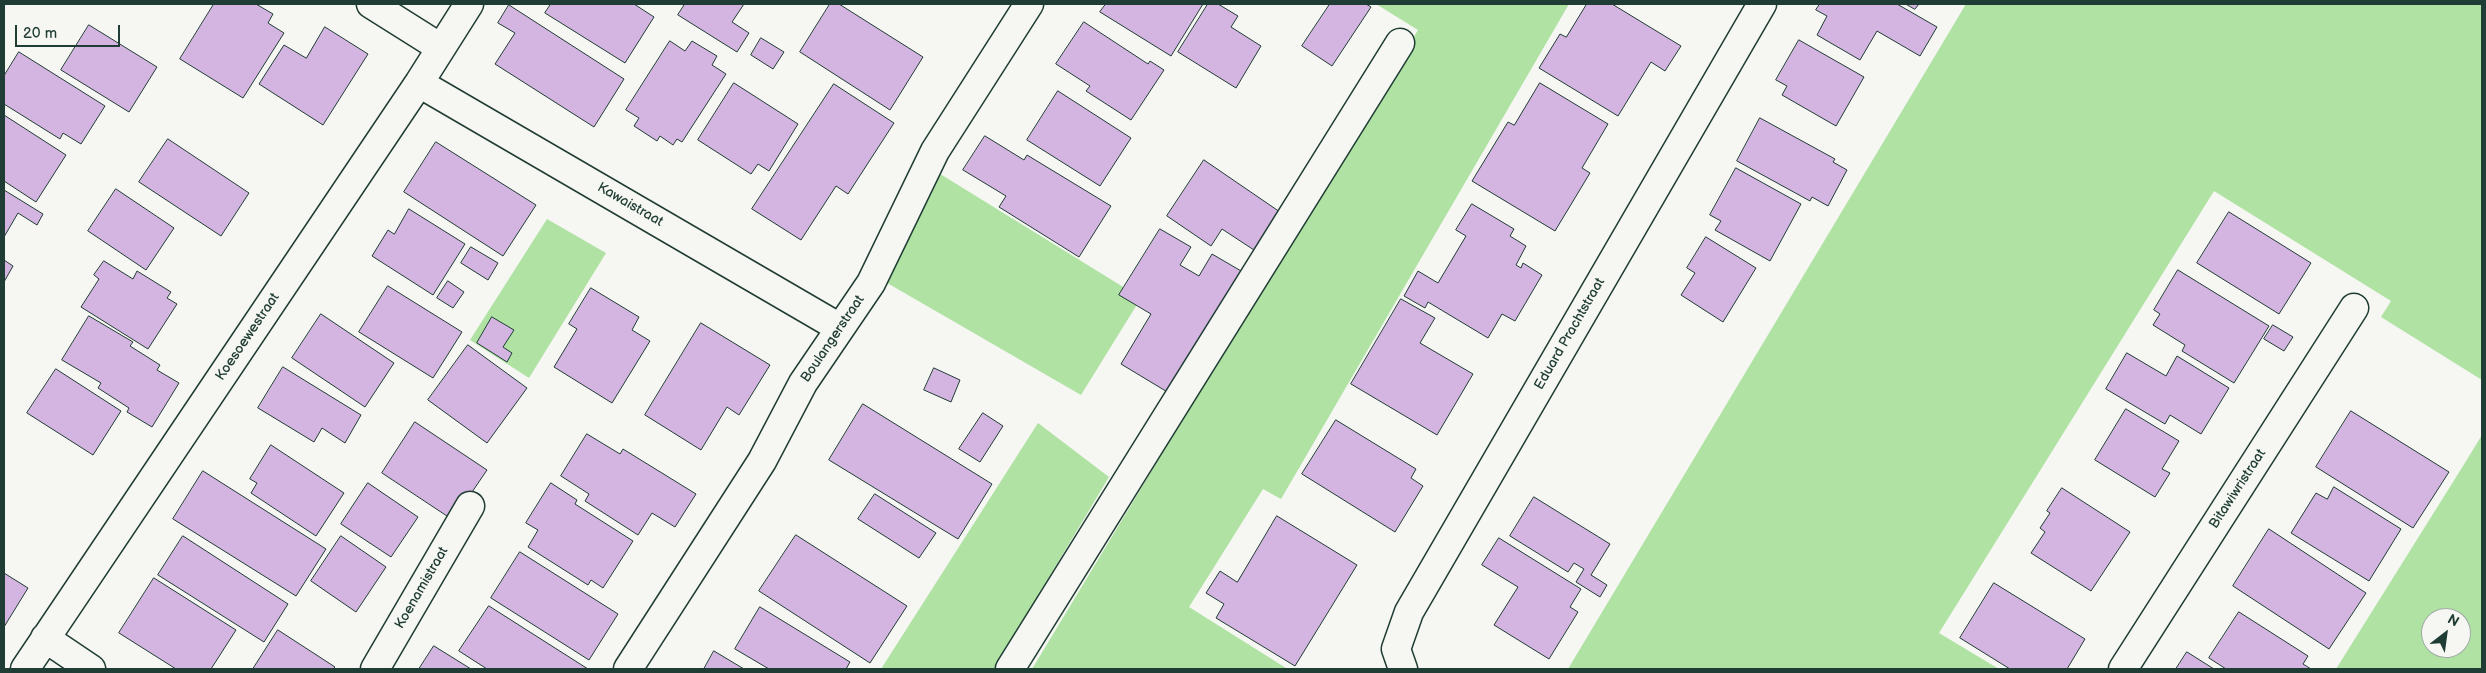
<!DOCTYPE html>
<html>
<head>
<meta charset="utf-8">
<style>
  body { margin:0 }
  #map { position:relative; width:2486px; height:673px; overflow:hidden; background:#f6f6f2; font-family:"Balsamiq Sans",sans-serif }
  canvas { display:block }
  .frame { position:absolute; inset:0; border:5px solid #1f3d34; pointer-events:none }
  .north { position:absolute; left:2421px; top:608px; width:50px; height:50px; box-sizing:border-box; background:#f6f6f2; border:1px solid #a0aca6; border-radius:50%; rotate:30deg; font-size:14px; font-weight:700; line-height:20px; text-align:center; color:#1f3d34 }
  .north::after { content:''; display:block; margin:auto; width:18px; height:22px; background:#1f3d34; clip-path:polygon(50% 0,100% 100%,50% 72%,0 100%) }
  .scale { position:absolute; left:15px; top:25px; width:105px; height:22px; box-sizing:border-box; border:2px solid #1f3d34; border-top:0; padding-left:6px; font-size:15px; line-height:18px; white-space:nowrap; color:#1f3d34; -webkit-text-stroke:4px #f6f6f2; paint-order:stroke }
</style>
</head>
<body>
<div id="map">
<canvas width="2486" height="673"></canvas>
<div class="frame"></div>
<div class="north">N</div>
<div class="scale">20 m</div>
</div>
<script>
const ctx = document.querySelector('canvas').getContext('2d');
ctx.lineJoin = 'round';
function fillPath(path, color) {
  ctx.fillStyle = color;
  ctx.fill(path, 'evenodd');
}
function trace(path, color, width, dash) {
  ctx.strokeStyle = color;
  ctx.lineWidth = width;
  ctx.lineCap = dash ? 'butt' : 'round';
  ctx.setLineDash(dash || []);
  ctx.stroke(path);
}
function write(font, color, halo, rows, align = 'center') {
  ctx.font = font + ' "Balsamiq Sans",sans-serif';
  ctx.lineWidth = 5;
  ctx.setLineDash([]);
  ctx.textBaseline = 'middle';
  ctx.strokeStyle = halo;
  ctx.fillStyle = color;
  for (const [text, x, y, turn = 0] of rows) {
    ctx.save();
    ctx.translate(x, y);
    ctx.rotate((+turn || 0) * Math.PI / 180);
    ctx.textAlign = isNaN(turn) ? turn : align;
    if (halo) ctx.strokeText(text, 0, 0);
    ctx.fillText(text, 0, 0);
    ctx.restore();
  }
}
const green = new Path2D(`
  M1376,4H1569L1281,499L1263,489L1189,607L1286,668L1032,669L1418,30Z
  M1966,4H2482V380L2381,317L2391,301L2214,191L1939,633L1999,669H1568Z
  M937,172L1141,298L1081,395L882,280Z
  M547,219L606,253L529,378L470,340Z
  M1038,423L1109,477L994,669H881Z
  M2482,435V669H2336L2463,466ZM2431,618H2461V648H2431Z`);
const building = new Path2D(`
  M214,4H256L273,14L268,23L284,33L243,98L180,59Z
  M551,4H634L654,17L625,63L545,13Z
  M685,4H744L732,22L749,33L737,52L678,15Z
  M830,4H839L923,57L890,110L800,52Z
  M1106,4H1203L1171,56L1100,12Z
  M1208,4H1218L1238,16L1231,27L1261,46L1236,88L1178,52Z
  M1330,4H1366L1371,7L1332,66L1302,46Z
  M1587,4H1612L1681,46L1665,71L1651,62L1618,116L1539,68L1560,34L1566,37Z
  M1820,4H1897L1937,27L1920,56L1877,31L1860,60L1817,35L1827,16L1816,10Z
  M1906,4H1919L1915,9Z
  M509,5L624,79L594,127L495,64L515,33L498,23Z
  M1084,22L1148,64L1150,61L1164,70L1131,120L1086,91L1090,86L1056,64Z
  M89,25L157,67L129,112L61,70Z
  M325,27L368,54L323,125L259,84L284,45L306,58Z
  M761,38L784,52L773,69L751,55Z
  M1799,40L1864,77L1836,126L1782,95L1787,86L1776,80Z
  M670,41L685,51L692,41L717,56L712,65L726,74L682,142L677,139L673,145L660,136L657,141L634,126L639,118L626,110Z
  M19,52L105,106L81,144L63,133L60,139L4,104V76Z
  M734,83L798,124L769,171L758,164L751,174L698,140Z
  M1540,83L1608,124L1582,168L1590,173L1555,231L1472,181L1508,122L1514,125Z
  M834,84L894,123L848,194L836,186L801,240L752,209Z
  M1058,91L1131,138L1100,186L1027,140Z
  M4,115L66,155L36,202L4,181Z
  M1760,118L1835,159L1833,162L1847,170L1828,206L1812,197L1810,201L1737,161Z
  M985,136L1024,160L1027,155L1111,206L1079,257L999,207L1006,196L963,170Z
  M168,139L249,193L221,236L139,182Z
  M436,142L536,205L503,256L404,192Z
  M1204,160L1280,212L1254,250L1222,229L1211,246L1167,216Z
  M1736,168L1801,204L1770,261L1715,230L1721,221L1710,215Z
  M116,189L174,228L146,270L88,231Z
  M4,190L43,214L37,225L18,213L4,237Z
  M1472,204L1514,229L1510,236L1526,246L1516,265L1521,268L1523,263L1542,275L1515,321L1502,314L1488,338L1428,302L1425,308L1404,296L1418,271L1438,283L1466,236L1456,230Z
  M409,209L465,244L433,295L372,256L388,230L394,234Z
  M2229,212L2311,263L2279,314L2197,263Z
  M1160,229L1191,247L1180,265L1199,276L1212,254L1248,275L1174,396L1121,364L1151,314L1119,295Z
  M1706,237L1756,268L1723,322L1681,295L1695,273L1687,268Z
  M471,247L498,263L488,280L461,263Z
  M4,260L13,266L4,282Z
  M104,261L133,279L137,271L171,292L167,298L177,304L148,349L81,307L99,279L94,275Z
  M2178,270L2269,326L2234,383L2182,351L2185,345L2153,325L2160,314L2154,310Z
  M448,281L464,292L453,308L437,298Z
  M388,286L462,332L433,378L359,332Z
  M591,288L639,317L632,330L650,341L612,403L554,367L577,329L569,324Z
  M1401,299L1435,318L1420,343L1473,374L1437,435L1351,384Z
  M321,314L394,363L365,407L292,358Z
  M89,316L133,342L130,346L160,365L157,370L179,383L152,427L127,412L129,408L98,388L101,383L62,360Z
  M492,317L514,330L503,347L512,353L507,362L477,343Z
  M701,323L770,365L739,415L727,407L701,450L645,415Z
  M2273,325L2293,337L2284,351L2264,339Z
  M468,345L527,388L487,443L428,400Z
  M2127,353L2166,376L2177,356L2229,388L2201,434L2170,415L2165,424L2106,389Z
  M283,367L361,415L345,443L322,428L314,442L258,408Z
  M934,368L960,380L951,402L924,390Z
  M56,369L121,411L93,455L27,413Z
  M863,404L992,484L958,539L829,460Z
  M2126,409L2179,441L2162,469L2170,473L2155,497L2095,460Z
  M2351,411L2449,472L2413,528L2316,467Z
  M983,413L1003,426L980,462L959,449Z
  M1336,420L1416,469L1411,478L1423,486L1395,532L1302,474Z
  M415,422L487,470L453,520L382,473Z
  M587,434L620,454L623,449L696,494L675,527L652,513L638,535L585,501L589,494L561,476Z
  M271,445L344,493L316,536L251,493L257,483L250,479Z
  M203,471L326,549L296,596L173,519Z
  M368,483L418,517L391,557L341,524Z
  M551,483L577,500L575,504L633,541L603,588L591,580L588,585L528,547L538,530L526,523Z
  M2334,487L2401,529L2369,581L2291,533L2316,493L2327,499Z
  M2062,488L2130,532L2091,591L2031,553L2045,532L2040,528L2050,513L2047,511Z
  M875,494L936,533L919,558L858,519Z
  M1534,497L1610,544L1591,575L1607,585L1600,597L1576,582L1584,569L1574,563L1568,572L1510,536Z
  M1277,516L1357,565L1295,666L1216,618L1224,604L1206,593L1220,571L1237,582Z
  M2269,529L2366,593L2329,649L2233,586Z
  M796,535L907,606L870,663L759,591Z
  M183,536L288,604L264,642L158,575Z
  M341,536L386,567L356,612L311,581Z
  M1499,538L1581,589L1570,607L1578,612L1549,659L1494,625L1518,587L1482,565Z
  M520,552L618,614L589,660L491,598Z
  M4,573L28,588L4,627Z
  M154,578L236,630L211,669H176L119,633Z
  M1994,583L2085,639L2067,669H2010L1960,638Z
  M489,606L588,669H487L459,651Z
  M760,607L850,662L846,669H769L735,649Z
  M2239,612L2308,656L2303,664L2311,669H2226L2209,658Z
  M278,630L335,667L333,669H253Z
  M434,646L471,669H419Z
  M714,651L744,669H704Z
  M2187,652L2214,669H2176Z`);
const minor = new Path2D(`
  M371,4L441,48
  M419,83L840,328
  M45,638L91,669
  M25,669L419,83L469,4
  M375,669L470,506
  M628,669L762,461L803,383L871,283L935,151L1029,4
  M1010,669L1400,43
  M1403,669L1396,649L1409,612L1762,4
  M2123,669L2354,308`);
const streetNames = [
  ["Kawaistraat",630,205,30],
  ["Eduard Prachtstraat",1570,334,-60],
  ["Koesoewestraat",248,337,-56],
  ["Boulangerstraat",833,339,-56],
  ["Bitawiwristraat",2238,489,-57],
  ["Koenamistraat",422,588,-60]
];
fillPath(green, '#afe2a3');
fillPath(building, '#d4b5e1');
trace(building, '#1f3d34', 1);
trace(minor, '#1f3d34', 31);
trace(minor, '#f6f6f2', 28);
write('14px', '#1f3d34', '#f6f6f2', streetNames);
</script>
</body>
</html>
